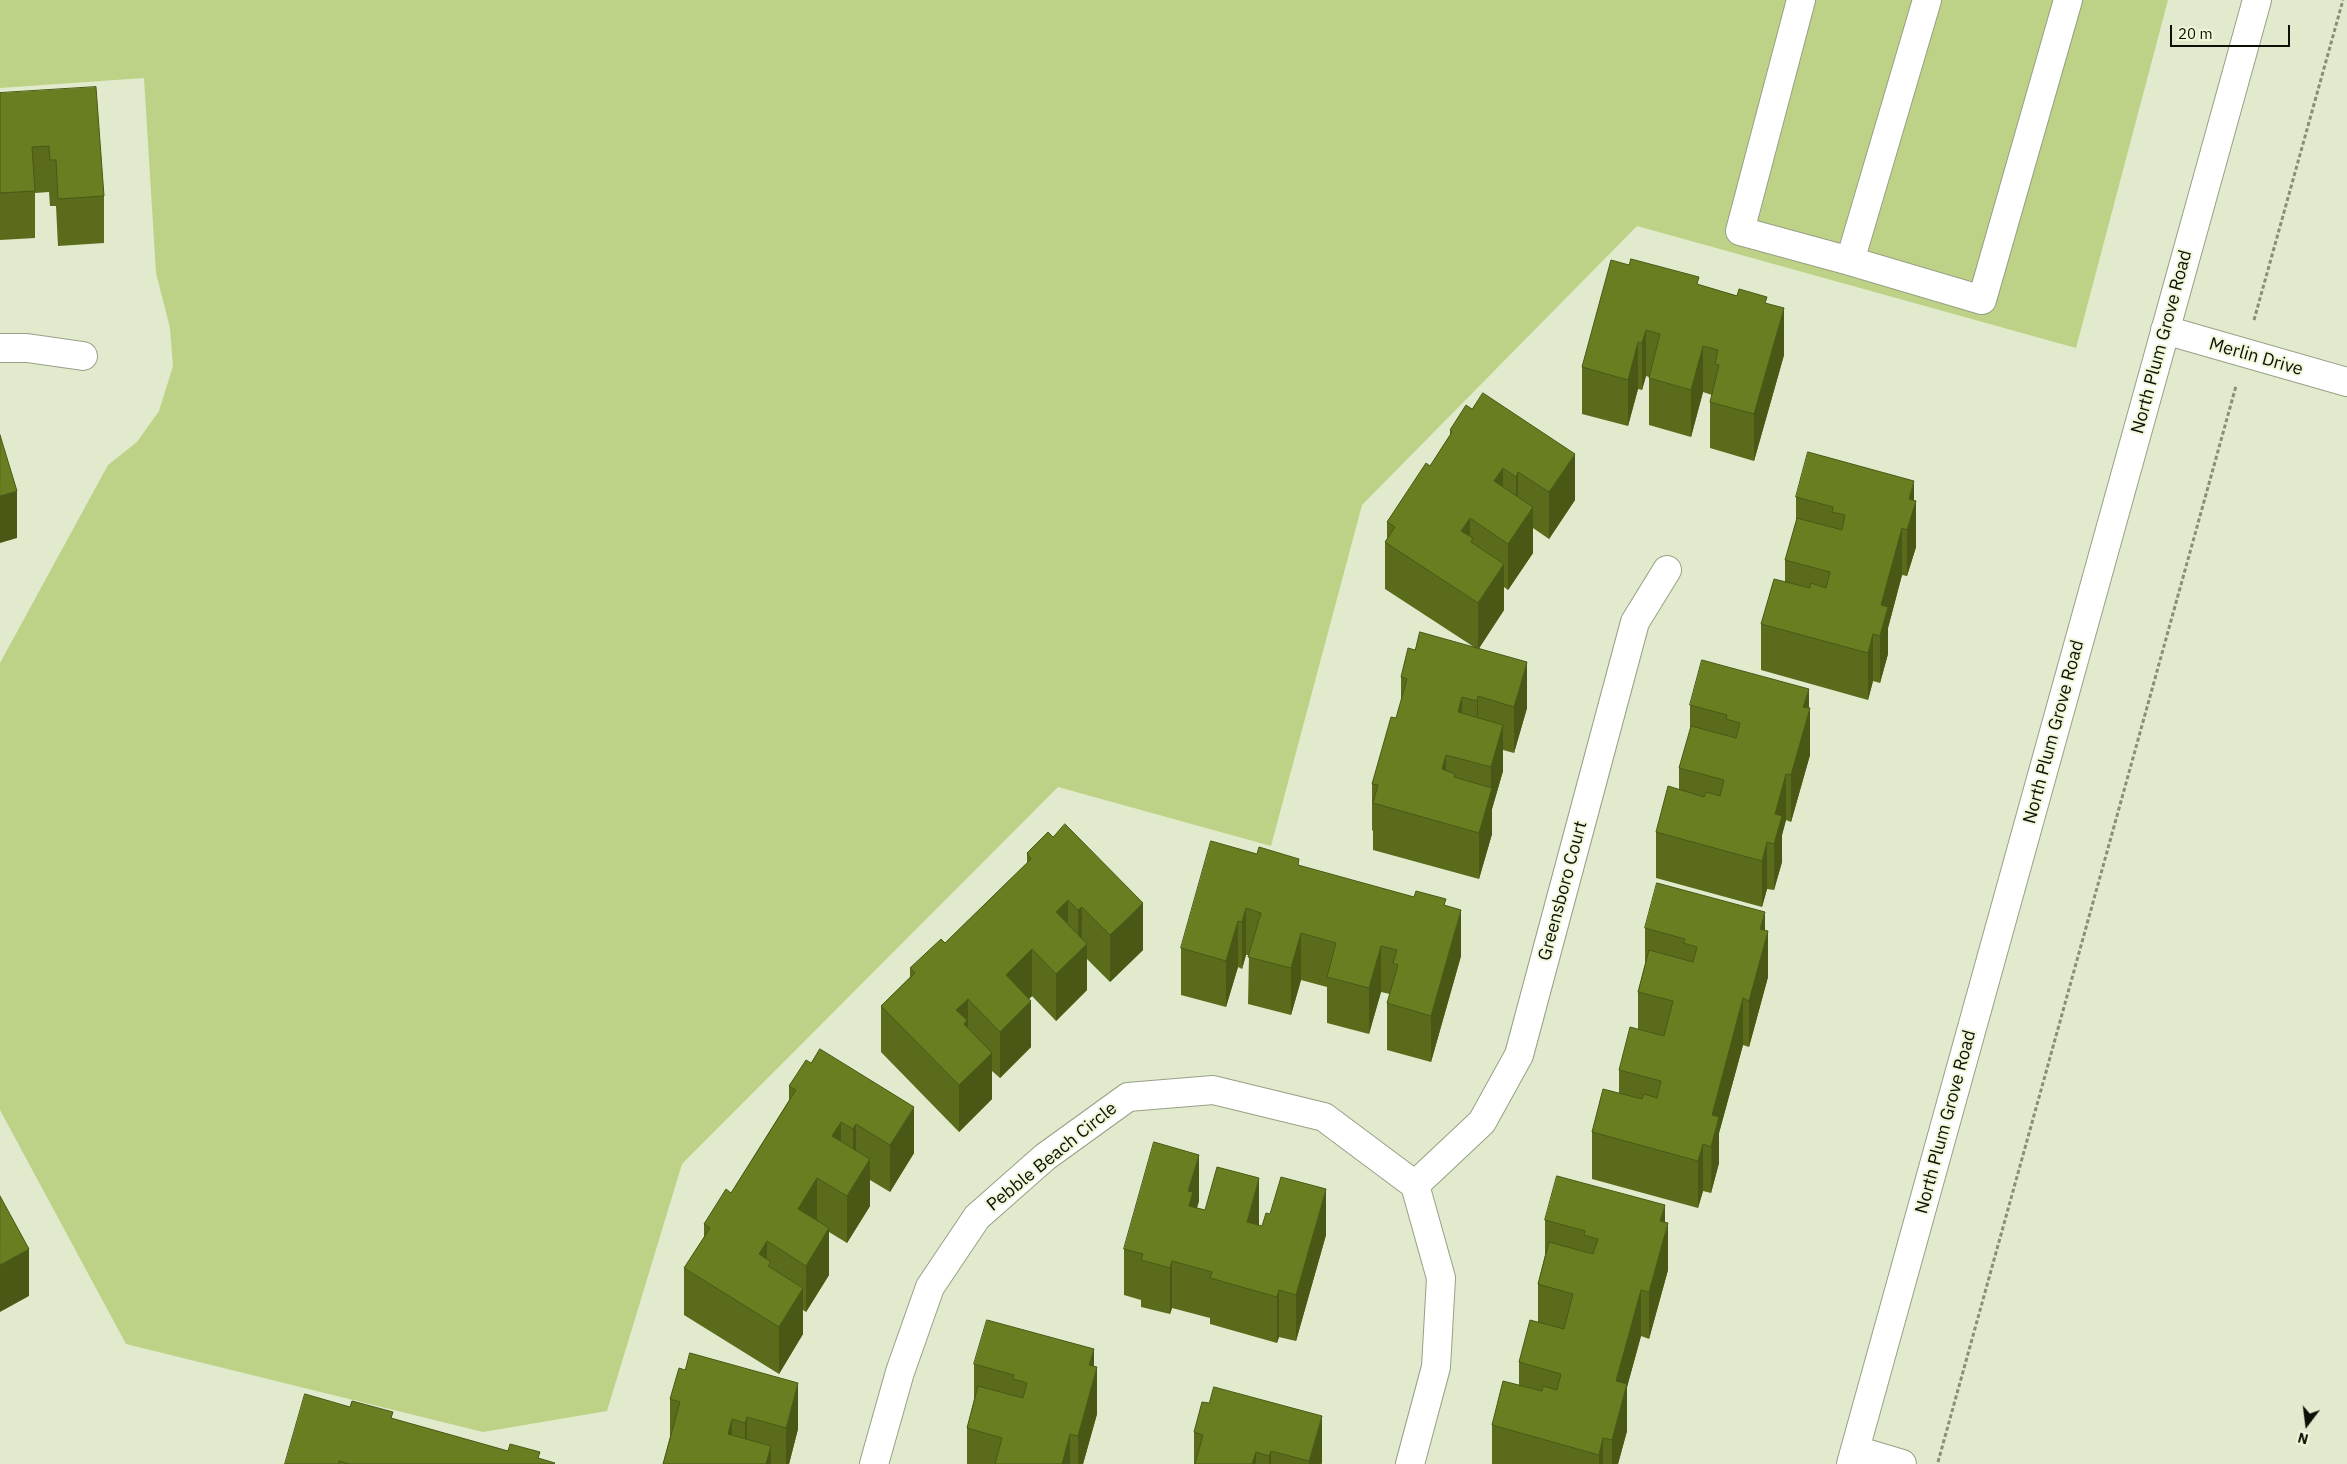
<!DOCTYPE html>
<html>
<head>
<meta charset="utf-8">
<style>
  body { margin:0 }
  #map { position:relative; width:2347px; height:1464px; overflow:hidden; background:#e1eacc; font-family:"IBM Plex Sans",sans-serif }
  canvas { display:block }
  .north { position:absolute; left:2282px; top:1399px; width:50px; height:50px; -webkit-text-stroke:4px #eef8d9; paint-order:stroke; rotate:195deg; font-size:14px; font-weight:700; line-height:20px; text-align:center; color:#0d1006 }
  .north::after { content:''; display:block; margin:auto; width:18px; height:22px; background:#0d1006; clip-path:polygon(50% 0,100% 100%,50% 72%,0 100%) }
  .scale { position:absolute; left:2170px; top:25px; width:120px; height:22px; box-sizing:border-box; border:2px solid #0d1006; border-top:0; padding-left:6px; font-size:15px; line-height:18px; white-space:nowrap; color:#0d1006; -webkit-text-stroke:4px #eef8d9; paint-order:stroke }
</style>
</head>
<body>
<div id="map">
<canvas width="2347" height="1464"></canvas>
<div class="north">N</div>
<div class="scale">20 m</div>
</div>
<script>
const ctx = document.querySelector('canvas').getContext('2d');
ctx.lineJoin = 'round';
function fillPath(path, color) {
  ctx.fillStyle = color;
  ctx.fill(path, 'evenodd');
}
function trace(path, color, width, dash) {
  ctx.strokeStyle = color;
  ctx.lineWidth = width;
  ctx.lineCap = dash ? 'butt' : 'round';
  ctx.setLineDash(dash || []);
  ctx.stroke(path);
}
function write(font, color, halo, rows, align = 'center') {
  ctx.font = font + ' "IBM Plex Sans",sans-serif';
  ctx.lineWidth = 4;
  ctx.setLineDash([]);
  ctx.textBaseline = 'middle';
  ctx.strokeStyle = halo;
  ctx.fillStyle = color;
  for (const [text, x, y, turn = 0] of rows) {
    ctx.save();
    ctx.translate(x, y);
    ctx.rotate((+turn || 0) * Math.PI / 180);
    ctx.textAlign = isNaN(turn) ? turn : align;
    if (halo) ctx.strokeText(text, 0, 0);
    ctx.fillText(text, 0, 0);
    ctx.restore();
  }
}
const green = new Path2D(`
  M0,0H2168L2076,348L1637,226L1362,505L1271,846L1058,787L682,1164L607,1411L483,1432L126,1344L0,1110V663L108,465L137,442L159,411L173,366L170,328L156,273L144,78L0,88Z`);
const path = new Path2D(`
  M2254,320L2343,0
  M1938,1462L2236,386`);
const minor = new Path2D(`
  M1801,0L1740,231L1850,261L1927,0
  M1850,261L1982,300L2068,0
  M2165,330L2347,382
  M0,348H27L83,356
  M1415,1185L1482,1122L1519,1055L1635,622L1667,570
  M1855,1450L1902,1464
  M874,1464L900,1372L930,1287L977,1217L1045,1157L1128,1097L1213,1090L1324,1117L1415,1185L1441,1278L1436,1367L1410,1464
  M1851,1464L2257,0`);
const wall = new Path2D(`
  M0,93L104,196V243L58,246L56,206H50L49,192L35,193V238L0,240Z
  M1699,285L1767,304L1784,355L1754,461L1710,448V402L1712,395L1703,392L1691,437L1649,425V377L1646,376L1642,390L1638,389L1628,426L1582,414V367Z
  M1450,430L1575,500L1549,539L1533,528V553L1508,590L1504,587V610L1479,648L1527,708L1514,753L1503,750V771L1492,809V834L1479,879L1373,850V831L1372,830V784L1396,718L1401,703V677L1415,650L1474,647L1385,589V542L1387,539V522L1430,466L1450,435Z
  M1796,497L1914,501L1916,547L1907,576L1902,575L1888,628V654L1880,683L1873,681L1868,700L1761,670V624L1785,582V560L1796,522Z
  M1690,705L1809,708L1810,755L1791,822L1786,820L1782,835V862L1774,890L1767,889L1762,907L1656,878V832L1679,790V768L1690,731Z
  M1027,853L1143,950L1110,982L1087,959V990L1056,1021L1032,996L1029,999L1031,1047L1000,1078L992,1071V1099L959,1132L881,1052V1006L910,977V968L945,943L1027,863Z
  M1299,866L1446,906L1461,956L1431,1062L1387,1050V1003L1390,994L1381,992L1369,1034L1327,1023V987L1301,980L1291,1015L1248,1004L1249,955H1246L1242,969L1238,967L1226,1007L1181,995V948Z
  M1645,928L1765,930L1768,977L1749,1047L1743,1045L1719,1133V1163L1711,1193L1703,1191L1698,1208L1592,1179V1132L1619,1093V1070L1638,1030V992L1645,964Z
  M789,1086L914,1153L890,1192L870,1180V1206L847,1243L829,1232V1275L806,1312L803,1310V1334L779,1374L684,1315V1268L704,1237V1224L731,1193L789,1100Z
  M1199,1201L1197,1208L1259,1224V1226L1326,1235L1296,1341L1279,1337L1277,1343L1210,1324V1318L1172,1308L1170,1314L1141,1307V1300L1124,1295V1249Z
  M1545,1220L1665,1222L1668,1270L1649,1339L1641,1336L1627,1387V1431L1618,1464H1492V1425L1519,1385V1362L1538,1322V1284L1545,1255Z
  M974,1364L1094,1366L1097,1414L1083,1464H967V1428L974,1400Z
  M670,1399L798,1429L789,1464H663L670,1437Z
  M393,1419L508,1451L540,1459L555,1464H285Z
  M1194,1432L1322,1463L1321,1464H1194Z`);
const shadedWall = new Path2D(`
  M1784,308V355L1754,461V414Z
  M1646,330V376L1642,390V343Z
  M1638,342V389L1628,426V380Z
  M1703,346V392L1691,437V390Z
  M1575,454V500L1549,539V492Z
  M1503,468V515L1494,481Z
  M1518,472V519L1516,523V477Z
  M1914,481V506L1916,501V547L1907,576V530L1909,499Z
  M17,491V538L0,543V496Z
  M1533,507V553L1508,590V544Z
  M1470,518V565L1461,531Z
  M1902,528V575L1888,628V654L1880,683V636L1881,605Z
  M1504,564V610L1478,650V603Z
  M1873,634V681L1868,700V653Z
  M1527,662V708L1514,753V707Z
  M1809,689V712L1810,708V755L1791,822V775L1803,707Z
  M1478,696V743L1477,747V701Z
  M1462,697V743L1458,759V712Z
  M1503,725V771L1492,809V834L1479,879V833L1491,791V767Z
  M1446,755V801L1442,769Z
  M1786,774V820L1782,835V862L1774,890V844L1775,814Z
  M1767,842V889L1762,907V861Z
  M1068,900V947L1056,912Z
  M1143,903V950L1110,982V935Z
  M1082,907V949L1087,944V990L1056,1021V974L1078,952V910Z
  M1246,908V955L1242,969V922Z
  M1461,910V956L1431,1062V1016Z
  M1765,912V942L1768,931V977L1749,1047V1001L1760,929Z
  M1238,921V967L1226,1007V961Z
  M1301,933V980L1291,1015V968Z
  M1381,946V992L1369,1034V988Z
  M1032,949V996L1006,1021V975Z
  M1743,998V1045L1719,1133V1163L1711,1193L1712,1115Z
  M968,999V1046L956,1010Z
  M1031,1001V1047L1000,1078V1032Z
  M992,1053V1099L959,1132V1085Z
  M914,1107V1153L890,1192V1145Z
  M841,1122V1168L832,1136Z
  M856,1124V1171L853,1176V1129Z
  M1703,1144V1191L1698,1208V1161Z
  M1199,1155V1201L1193,1220L1189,1253L1188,1191Z
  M870,1159V1206L847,1243V1196Z
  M817,1178V1225L798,1209Z
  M1259,1178V1224L1247,1269V1222Z
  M1326,1189V1235L1296,1341V1295Z
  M1665,1205V1236L1668,1223V1270L1649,1339V1292L1660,1221Z
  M829,1228V1275L806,1312V1266Z
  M767,1241V1288L759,1254Z
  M29,1249V1296L0,1312V1265Z
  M1172,1261V1308L1170,1314V1268Z
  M803,1288V1334L779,1374V1327Z
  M1279,1290V1337L1277,1343V1297Z
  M1641,1290V1336L1627,1387V1431L1618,1464H1612V1440L1616,1381Z
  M1094,1349V1378L1097,1367V1414L1083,1464H1078V1436L1089,1365Z
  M798,1383V1429L789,1464H786V1428Z
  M1322,1416V1463L1321,1464H1309V1461Z
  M747,1417V1464H745V1423Z
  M732,1419V1464L728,1434Z
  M1070,1434V1464H1062Z
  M1603,1438V1464H1599V1455Z
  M771,1446V1464H766Z
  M1271,1451V1464H1269V1456Z
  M1256,1452V1464H1252Z`);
const building = new Path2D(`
  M96,87L104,196L58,199L56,160H50L49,146L32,147L35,191L0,193V93Z
  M1631,259L1699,277L1697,284L1737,296L1739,289L1767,297L1765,303L1784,308L1754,414L1710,402L1719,365L1715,364L1718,350L1703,346L1691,390L1649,378L1660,334L1646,330L1642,343L1638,342L1628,380L1582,367L1611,260L1629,265Z
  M1483,393L1575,454L1549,492L1518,472L1516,477L1503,468L1494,481L1533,507L1508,544L1470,518L1461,531L1473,538L1471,542L1504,564L1478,603L1385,542L1395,527L1387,522L1426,463L1430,466L1452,432L1450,430L1466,405L1472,409Z
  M0,435L17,491L0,496Z
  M1808,452L1914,481L1909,499L1916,501L1907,530L1902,528L1881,605L1888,607L1880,636L1873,634L1868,653L1761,624L1774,579L1810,588L1811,583L1826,588L1830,572L1785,560L1797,518L1842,530L1845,515L1832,512L1833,507L1796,497Z
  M1420,632L1527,662L1514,707L1478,696L1477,701L1462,697L1458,712L1503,725L1491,767L1446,755L1442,769L1455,774L1454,777L1492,788L1479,833L1373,803L1378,785L1372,784L1391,717L1396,718L1407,679L1401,677L1408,648L1415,650Z
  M1702,660L1809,689L1803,707L1810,708L1791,775L1786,774L1775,814L1782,816L1774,844L1767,842L1762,861L1656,832L1668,786L1704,797L1706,792L1720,796L1724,780L1679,768L1691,726L1736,738L1740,723L1726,719L1727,715L1690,705Z
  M1065,824L1143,903L1110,935L1082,907L1078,910L1068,900L1056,912L1087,944L1056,974L1032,949L1006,975L1031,1001L1000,1032L968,999L956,1010L967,1020L964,1024L992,1053L959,1085L881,1006L915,973L910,968L941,939L945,943L1031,859L1027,853L1048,832L1053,837Z
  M1211,841L1257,854L1259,847L1299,859L1298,865L1414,897L1416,891L1446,899L1444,905L1461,910L1431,1016L1387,1003L1398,965L1393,963L1397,950L1381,946L1369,988L1327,977L1336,943L1301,933L1291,968L1248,957L1261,913L1246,908L1242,922L1238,921L1226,961L1181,948Z
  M1657,883L1765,912L1760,929L1768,931L1749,1001L1743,998L1712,1115L1719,1117L1711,1147L1703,1144L1698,1161L1592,1132L1603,1089L1642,1099L1644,1094L1657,1098L1661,1081L1619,1070L1630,1027L1664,1036L1673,1001L1638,992L1649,950L1693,962L1697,947L1683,943L1685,939L1645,928Z
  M820,1049L914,1107L890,1145L856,1124L853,1129L841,1122L832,1136L870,1159L847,1196L817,1178L798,1209L829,1228L806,1266L767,1241L759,1254L771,1262L768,1266L803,1288L779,1327L684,1268L710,1228L704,1224L726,1189L731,1193L796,1090L789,1086L806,1060L811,1063Z
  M1154,1142L1199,1155L1188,1191L1193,1192L1189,1206L1205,1210L1217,1167L1259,1178L1247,1222L1262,1226L1266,1213L1270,1214L1281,1177L1326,1189L1296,1295L1279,1290L1277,1297L1210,1278L1212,1272L1172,1261L1170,1268L1141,1260L1143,1254L1124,1249Z
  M1557,1176L1665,1205L1660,1221L1668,1223L1649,1292L1641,1290L1616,1381L1627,1384L1612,1440L1603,1438L1599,1455L1492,1425L1503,1381L1542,1391L1543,1386L1557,1390L1561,1374L1519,1362L1530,1320L1564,1329L1573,1294L1538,1284L1549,1242L1593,1254L1598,1239L1584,1235L1585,1231L1545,1220Z
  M0,1196L29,1249L0,1265Z
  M987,1320L1094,1349L1089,1365L1097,1367L1078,1436L1070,1434L1062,1464H995L1002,1438L967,1428L978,1386L1023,1398L1027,1383L1013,1379L1014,1375L974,1364Z
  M690,1353L798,1383L786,1428L747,1417L745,1423L732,1419L728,1434L771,1446L766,1464H663L680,1402L670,1399L679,1368L685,1370Z
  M1214,1387L1322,1416L1309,1461L1271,1451L1269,1456L1256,1452L1252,1464H1195L1203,1435L1194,1432L1202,1402L1209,1403Z
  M305,1394L350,1407L352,1401L393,1412L391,1418L508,1451L510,1444L540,1452L538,1458L555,1463L554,1464H349L339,1461V1464H285Z`);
const streetNames = [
  ["North Plum Grove Road",2162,342,-75],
  ["Merlin Drive",2256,357,16],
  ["North Plum Grove Road",2054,732,-75],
  ["Greensboro Court",1563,891,-75],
  ["North Plum Grove Road",1946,1122,-75],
  ["Pebble Beach Circle",1052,1157,-39]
];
fillPath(green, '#bdd287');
trace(minor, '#97a084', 30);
trace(path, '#888e79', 3, [4, 2.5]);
trace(minor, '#fff', 28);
fillPath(wall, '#5a6c1c');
fillPath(shadedWall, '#4a5816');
fillPath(building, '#697e20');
trace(building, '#4a5816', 1);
write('18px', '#0d1006', '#eef8d9', streetNames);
</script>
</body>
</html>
